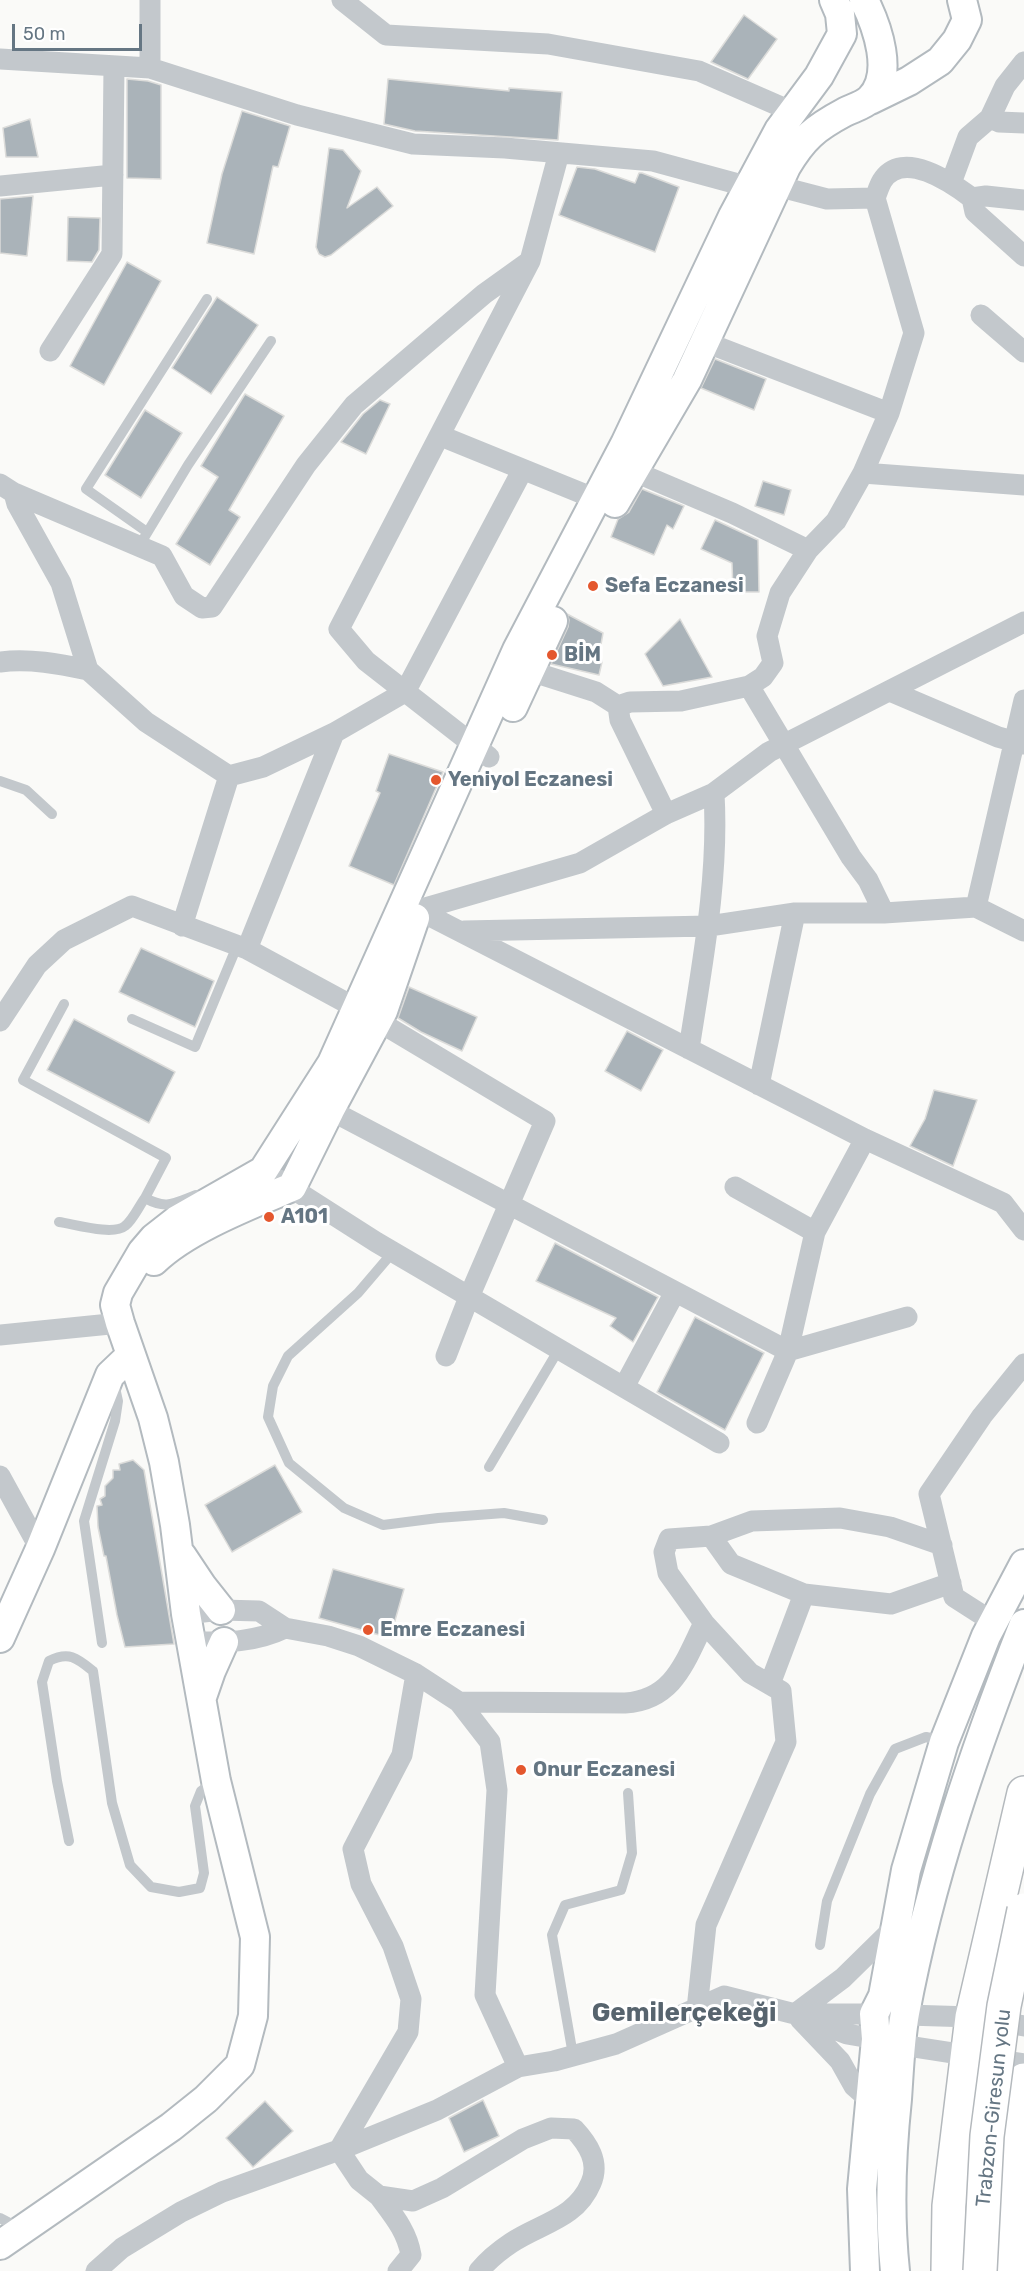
<!DOCTYPE html>
<html>
<head>
<meta charset="utf-8">
<style>
  body { margin:0 }
  #map { position:relative; width:1024px; height:2271px; overflow:hidden; background:#fafaf8; font-family:Rubik,sans-serif }
  canvas { display:block }
  .scale { position:absolute; left:12px; top:24px; width:130px; height:27px; box-sizing:border-box; border:3px solid #657683; border-top:0; padding-left:8px; font-size:18px; line-height:21px; white-space:nowrap; color:#657683; -webkit-text-stroke:4px #fff; paint-order:stroke }
</style>
</head>
<body>
<div id="map">
<canvas width="1024" height="2271"></canvas>
<div class="scale">50 m</div>
</div>
<script>
const ctx = document.querySelector('canvas').getContext('2d');
ctx.lineJoin = 'round';
function fillPath(path, color) {
  ctx.fillStyle = color;
  ctx.fill(path, 'evenodd');
}
function trace(path, color, width, dash) {
  ctx.strokeStyle = color;
  ctx.lineWidth = width;
  ctx.lineCap = dash ? 'butt' : 'round';
  ctx.setLineDash(dash || []);
  ctx.stroke(path);
}
function write(font, color, halo, rows, align = 'center') {
  ctx.font = font + ' Rubik,sans-serif';
  ctx.lineWidth = 6;
  ctx.setLineDash([]);
  ctx.textBaseline = 'middle';
  ctx.strokeStyle = halo;
  ctx.fillStyle = color;
  for (const [text, x, y, turn = 0] of rows) {
    ctx.save();
    ctx.translate(x, y);
    ctx.rotate((+turn || 0) * Math.PI / 180);
    ctx.textAlign = isNaN(turn) ? turn : align;
    if (halo) ctx.strokeText(text, 0, 0);
    ctx.fillText(text, 0, 0);
    ctx.restore();
  }
}
const building = new Path2D(`
  M744,15L777,39L748,79L711,62Z
  M127,79L148,81L161,85V179L127,178Z
  M388,79L509,91V88L562,92L558,140L415,131L384,124Z
  M242,111L290,126L278,167L273,166L254,254L207,243L222,174Z
  M30,119L38,157H6L3,128Z
  M329,148L343,150L361,171L347,208L377,187L393,206L331,255L325,257L319,254L316,247Z
  M577,167L595,169L635,183L639,173H642L679,187L655,252L559,215Z
  M33,196L27,256L0,253V199Z
  M68,217L100,218L99,250L92,262L67,261Z
  M127,262L161,281L104,385L70,366Z
  M217,297L258,325L211,394L172,368Z
  M715,359L766,379L754,410L701,388Z
  M245,394L284,416L229,510L240,517L210,565L176,544L218,477L201,466Z
  M380,400L390,404L366,454L341,442L363,414Z
  M145,410L182,433L141,498L105,475Z
  M763,481L791,490L784,515L755,506Z
  M642,489L684,506L673,529L667,525L654,555L611,537L618,519L629,512Z
  M715,520L758,540L759,592H733L732,563L701,549Z
  M567,614L603,633L600,650L602,662L599,675L551,664L568,627L569,620Z
  M680,619L712,677L663,686L645,654Z
  M389,754L443,772L394,885L349,866L380,793L376,791Z
  M141,948L214,981L195,1027L119,992Z
  M409,987L477,1017L462,1051L421,1032L398,1018Z
  M74,1019L175,1072L149,1123L47,1070Z
  M627,1031L663,1050L641,1091L605,1071Z
  M934,1090L977,1100L953,1166L910,1146L925,1119Z
  M555,1243L658,1297L633,1342L610,1326L616,1318L536,1281Z
  M695,1317L764,1353L725,1430L657,1392Z
  M133,1460L144,1470L174,1644L125,1647L117,1615L106,1556H104L98,1527L97,1506L102,1505L100,1499L105,1496V1486L113,1478V1470H120L119,1464Z
  M275,1465L302,1512L232,1552L205,1505Z
  M333,1569L404,1589L390,1638L319,1618Z
  M483,2100L499,2136L464,2152L449,2118Z
  M265,2101L293,2131L253,2167L226,2138Z`);
const lane = new Path2D(`
  M147,532L86,489L207,299
  M144,538L188,465L271,341
  M0,781L26,790L52,814
  M64,1004L23,1080L166,1158L145,1198C167,1210 174,1203 196,1195
  M132,1019L195,1047L237,946
  M59,1222C74,1224 113,1236 125,1226C133,1220 139,1206 145,1198
  M393,1252L358,1293L288,1356L273,1386L268,1417L289,1463L344,1508L383,1525L438,1518L504,1513L543,1520
  M489,1467L559,1349
  M102,1643L84,1521L115,1421L118,1401L114,1383
  M69,1841L57,1781L42,1682L49,1661C69,1651 77,1658 93,1671L112,1803L130,1865L151,1887L179,1892L200,1888L204,1873L195,1806L201,1791L215,1781
  M820,1945L827,1901L870,1794L895,1749L926,1737L944,1741
  M573,2055L552,1935L565,1905L621,1890L632,1853L628,1793
  M0,2218L21,2229`);
const street = new Path2D(`
  M150,0V68
  M342,0L386,35L548,44L699,71L793,112
  M0,59L150,68L297,115L413,144L505,148L653,161L749,187
  M990,118L999,122L1024,123
  M951,183L968,137L990,118L1005,86L1024,62
  M0,186L113,175
  M777,186L827,199L875,198
  M972,198L975,212L1024,256
  M981,315L1024,352
  M705,342L889,413
  M50,351L112,254L114,66
  M441,436L596,499
  M633,471L732,513L808,550
  M863,473L1024,485
  M0,484L14,493L162,556L184,596L202,608L212,607L306,465L354,405L484,294L530,261
  M14,493L17,504L61,583L88,670L146,722L229,776L263,767L334,733
  M0,662C29,658 60,664 88,670
  M530,671L596,692L618,706L620,720L666,814
  M749,686L851,857L868,880L884,913
  M890,691L998,737L1024,744
  M618,706L630,702L681,701L749,686L763,677L773,663L767,636L780,593L808,550L836,521L863,473L889,413L914,333L875,198C877,193 879,186 882,181C902,148 952,183 972,198L986,196L1024,200
  M489,757L366,661L339,629L530,261L559,153
  M976,907L1024,700
  M418,910L865,1139L1003,1203L1024,1230
  M418,910L580,863L666,814L714,793L769,752L1024,622
  M795,913H884L976,907L1024,931
  M182,926L229,776
  M464,931L709,926L795,913L759,1085
  M247,949L334,733L405,692L522,471
  M0,1021L37,965L64,940L132,906L247,949L356,1008L545,1121L469,1297L446,1356
  M689,1049C702,964 719,879 714,793
  M330,1110L788,1351L907,1317
  M279,1180L376,1242L719,1443
  M735,1187L815,1232
  M0,1335L120,1323
  M624,1387L675,1292
  M757,1423L788,1351L815,1232L865,1139
  M0,1476L40,1549
  M711,1536L731,1564L804,1594L891,1604L951,1583
  M186,1614L221,1610L259,1611L285,1628L328,1636L359,1646L416,1674L459,1702L490,1742L497,1790L485,1995L518,2067
  M993,1622L954,1597L929,1494L982,1416L1024,1364
  M191,1642C225,1642 254,1643 285,1628
  M770,1684L804,1594
  M459,1702L625,1703C674,1700 685,1661 704,1623
  M697,2009L706,1925L786,1742L781,1691L750,1673L704,1623L668,1573L664,1552L669,1539L711,1536L752,1521L840,1518L890,1527L942,1545
  M795,2014L843,1978L896,1926
  M806,2014H874L972,2017L1024,2026
  M800,2019L840,2061L854,2086L870,2100
  M339,2150L408,2032L411,1999L393,1946L361,1884L353,1849L402,1755L416,1674
  M339,2150L359,2180L379,2196L413,2201L442,2188L523,2139L551,2128L574,2129C588,2144 600,2162 591,2183C576,2219 541,2223 511,2243C499,2251 488,2260 479,2271
  M379,2196C393,2215 407,2231 411,2255L398,2271
  M96,2271L122,2248L181,2212L222,2192L339,2150L437,2110L518,2067L554,2061L616,2044L724,1996L795,2014L847,2034L876,2039L902,2045L1024,2064`);
const secondary = new Path2D(`
  M870,100L909,81L940,61L957,40L967,20L962,0
  M615,503L687,380L786,167C803,138 815,128 845,112C853,108 864,105 870,99C895,75 877,26 864,0
  M513,707L553,621
  M154,1261C187,1229 250,1205 292,1187L330,1110L383,1011L415,918
  M182,1556L202,1586L221,1610
  M0,1638L40,1549L110,1375L131,1355
  M202,1697L211,1671L224,1642
  M0,2245L171,2127L206,2099L240,2065L253,2016L255,1937L216,1781L186,1614L175,1525L164,1462L153,1418L120,1323L115,1305L118,1293L142,1252L154,1238L177,1220L263,1171L332,1063L517,650L625,444L733,216L779,130L819,76L842,34L840,14L834,0
  M865,2271L862,2189L876,2039L874,2014L883,1996L906,1870L944,1742L986,1636L1024,1564
  M895,2271C889,2214 891,2156 897,2099C899,2071 900,2041 905,2013C930,1879 974,1751 1024,1624`);
const highway = new Path2D(`
  M948,2271L949,2206L972,2017L1024,1793
  M1009,2271L1017,2139L1024,2080`);
const highwayBridge = new Path2D(`
  M980,2271L987,2136L1004,2006L1024,1910`);
const markers = [
  [593,586,6,"#e4572e"],
  [552,655,6,"#e4572e"],
  [436,780,6,"#e4572e"],
  [269,1217,6,"#e4572e"],
  [368,1630,6,"#e4572e"],
  [521,1770,6,"#e4572e"]
];
const poiNames = [
  ["Sefa Eczanesi",605,586],
  ["BİM",564,655],
  ["Yeniyol Eczanesi",448,780],
  ["A101",281,1217],
  ["Emre Eczanesi",380,1630],
  ["Onur Eczanesi",533,1770]
];
const streetNames = [
  ["Trabzon-Giresun yolu",994,2108,-84]
];
const districtNames = [
  ["Gemilerçekeği",684,2013]
];
fillPath(building, '#aab3b9');
trace(building, '#dcdcda', 1.5);
trace(secondary, '#b3babf', 32);
trace(highway, '#b4b9bd', 36);
trace(lane, '#c3c8cc', 10);
trace(street, '#c3c8cc', 21);
trace(secondary, '#fff', 28);
trace(highway, '#fff', 33);
trace(highwayBridge, '#b4b9bd', 36, []);
trace(highwayBridge, '#fff', 33);
for (const [x, y, r, color] of markers) {
  const dot = new Path2D();
  dot.arc(x, y, r, 0, 2 * Math.PI);
  ctx.fillStyle = color;
  ctx.fill(dot);
  trace(dot, '#fff', 2);
}
write('bold 20px', '#657683', '#fff', poiNames, 'left');
write('20px', '#657683', '#fff', streetNames);
write('bold 26px', '#57646e', '#fff', districtNames);
</script>
</body>
</html>
